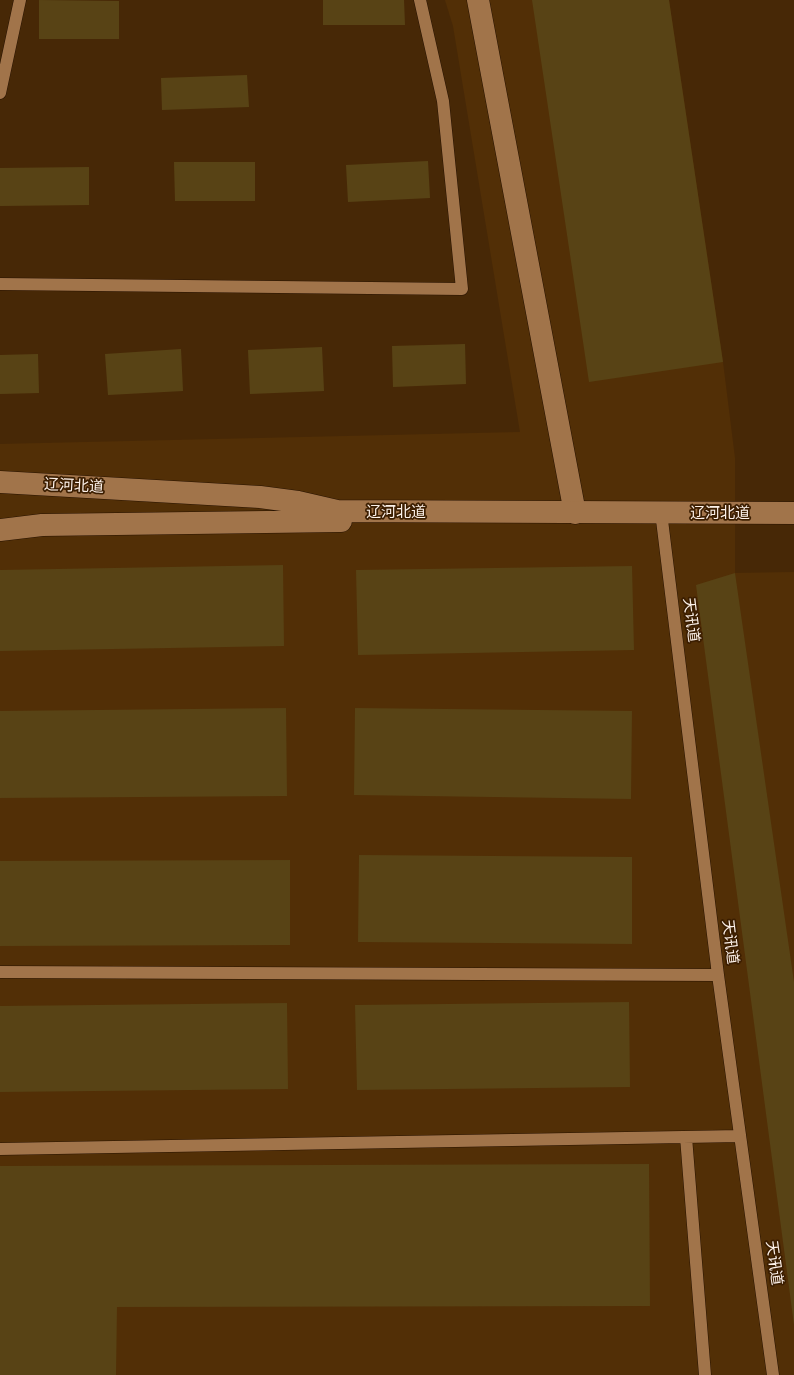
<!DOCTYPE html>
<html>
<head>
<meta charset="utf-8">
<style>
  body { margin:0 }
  canvas { display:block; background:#472806 }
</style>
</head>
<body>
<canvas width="794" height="1375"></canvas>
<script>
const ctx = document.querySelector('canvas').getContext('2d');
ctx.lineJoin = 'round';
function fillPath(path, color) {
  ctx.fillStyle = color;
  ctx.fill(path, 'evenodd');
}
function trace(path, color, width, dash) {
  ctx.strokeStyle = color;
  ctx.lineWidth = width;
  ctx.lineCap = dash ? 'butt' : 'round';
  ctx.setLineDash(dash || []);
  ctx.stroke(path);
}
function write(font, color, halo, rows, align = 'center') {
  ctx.font = font + ' "Alegreya Sans","Noto Sans SC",sans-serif';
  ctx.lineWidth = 3.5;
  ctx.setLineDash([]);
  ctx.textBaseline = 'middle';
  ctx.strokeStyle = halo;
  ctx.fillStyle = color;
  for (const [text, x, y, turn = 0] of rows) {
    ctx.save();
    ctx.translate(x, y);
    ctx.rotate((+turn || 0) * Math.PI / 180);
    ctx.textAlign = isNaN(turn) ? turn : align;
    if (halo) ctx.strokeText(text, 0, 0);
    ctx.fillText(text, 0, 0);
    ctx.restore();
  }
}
const built = new Path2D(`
  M445,0H669L723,362L735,458V573L794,572V1375H0V444L520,432L453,26Z`);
const building = new Path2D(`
  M39,0L119,1V39H39Z
  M323,0H404L405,25H323Z
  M532,0H669L723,362L589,382Z
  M247,75L249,107L162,110L161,78Z
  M428,161L430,198L348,202L346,165Z
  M174,162H255V201H175Z
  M89,167V205L0,206V168Z
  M465,344L466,384L393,387L392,346Z
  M322,347L324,391L250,394L248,350Z
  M181,349L183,391L108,395L105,354Z
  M38,354L39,393L0,394V355Z
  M283,565L284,646L0,651V570Z
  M632,566L634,650L358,655L356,570Z
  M735,573L794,982V1325L696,585Z
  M286,708L287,796L0,798V711Z
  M355,708L632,711L631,799L354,795Z
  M359,855L632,857V944L358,942Z
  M290,860V945L0,946V861Z
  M629,1002L630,1087L357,1090L355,1005Z
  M287,1003L288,1089L0,1092V1006Z
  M649,1164L650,1306L117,1307L116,1375H0V1166Z`);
const service = new Path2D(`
  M0,93L20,0
  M0,284L462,289L443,101L420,0
  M661,512L718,975L773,1375
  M0,972L718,975
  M686,1137L705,1375
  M0,1149L740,1136`);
const minor = new Path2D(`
  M478,0L575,513`);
const tertiary = new Path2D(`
  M0,482L260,497L298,502L337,511L794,513
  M0,530L42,525L341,521`);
const streetNames = [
  ["辽河北道",74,486,3],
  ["辽河北道",396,512],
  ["辽河北道",720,513],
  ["天讯道",691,620,83],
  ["天讯道",730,942,83],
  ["天讯道",774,1263,82]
];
fillPath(built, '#522f06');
fillPath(building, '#584315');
trace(service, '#281300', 13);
trace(minor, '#281300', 23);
trace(tertiary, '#281300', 23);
trace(service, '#a1744a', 12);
trace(minor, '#a1744a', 22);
trace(tertiary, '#a1744a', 22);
write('15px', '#fcf1e9', '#3c1e00', streetNames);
</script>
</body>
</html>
